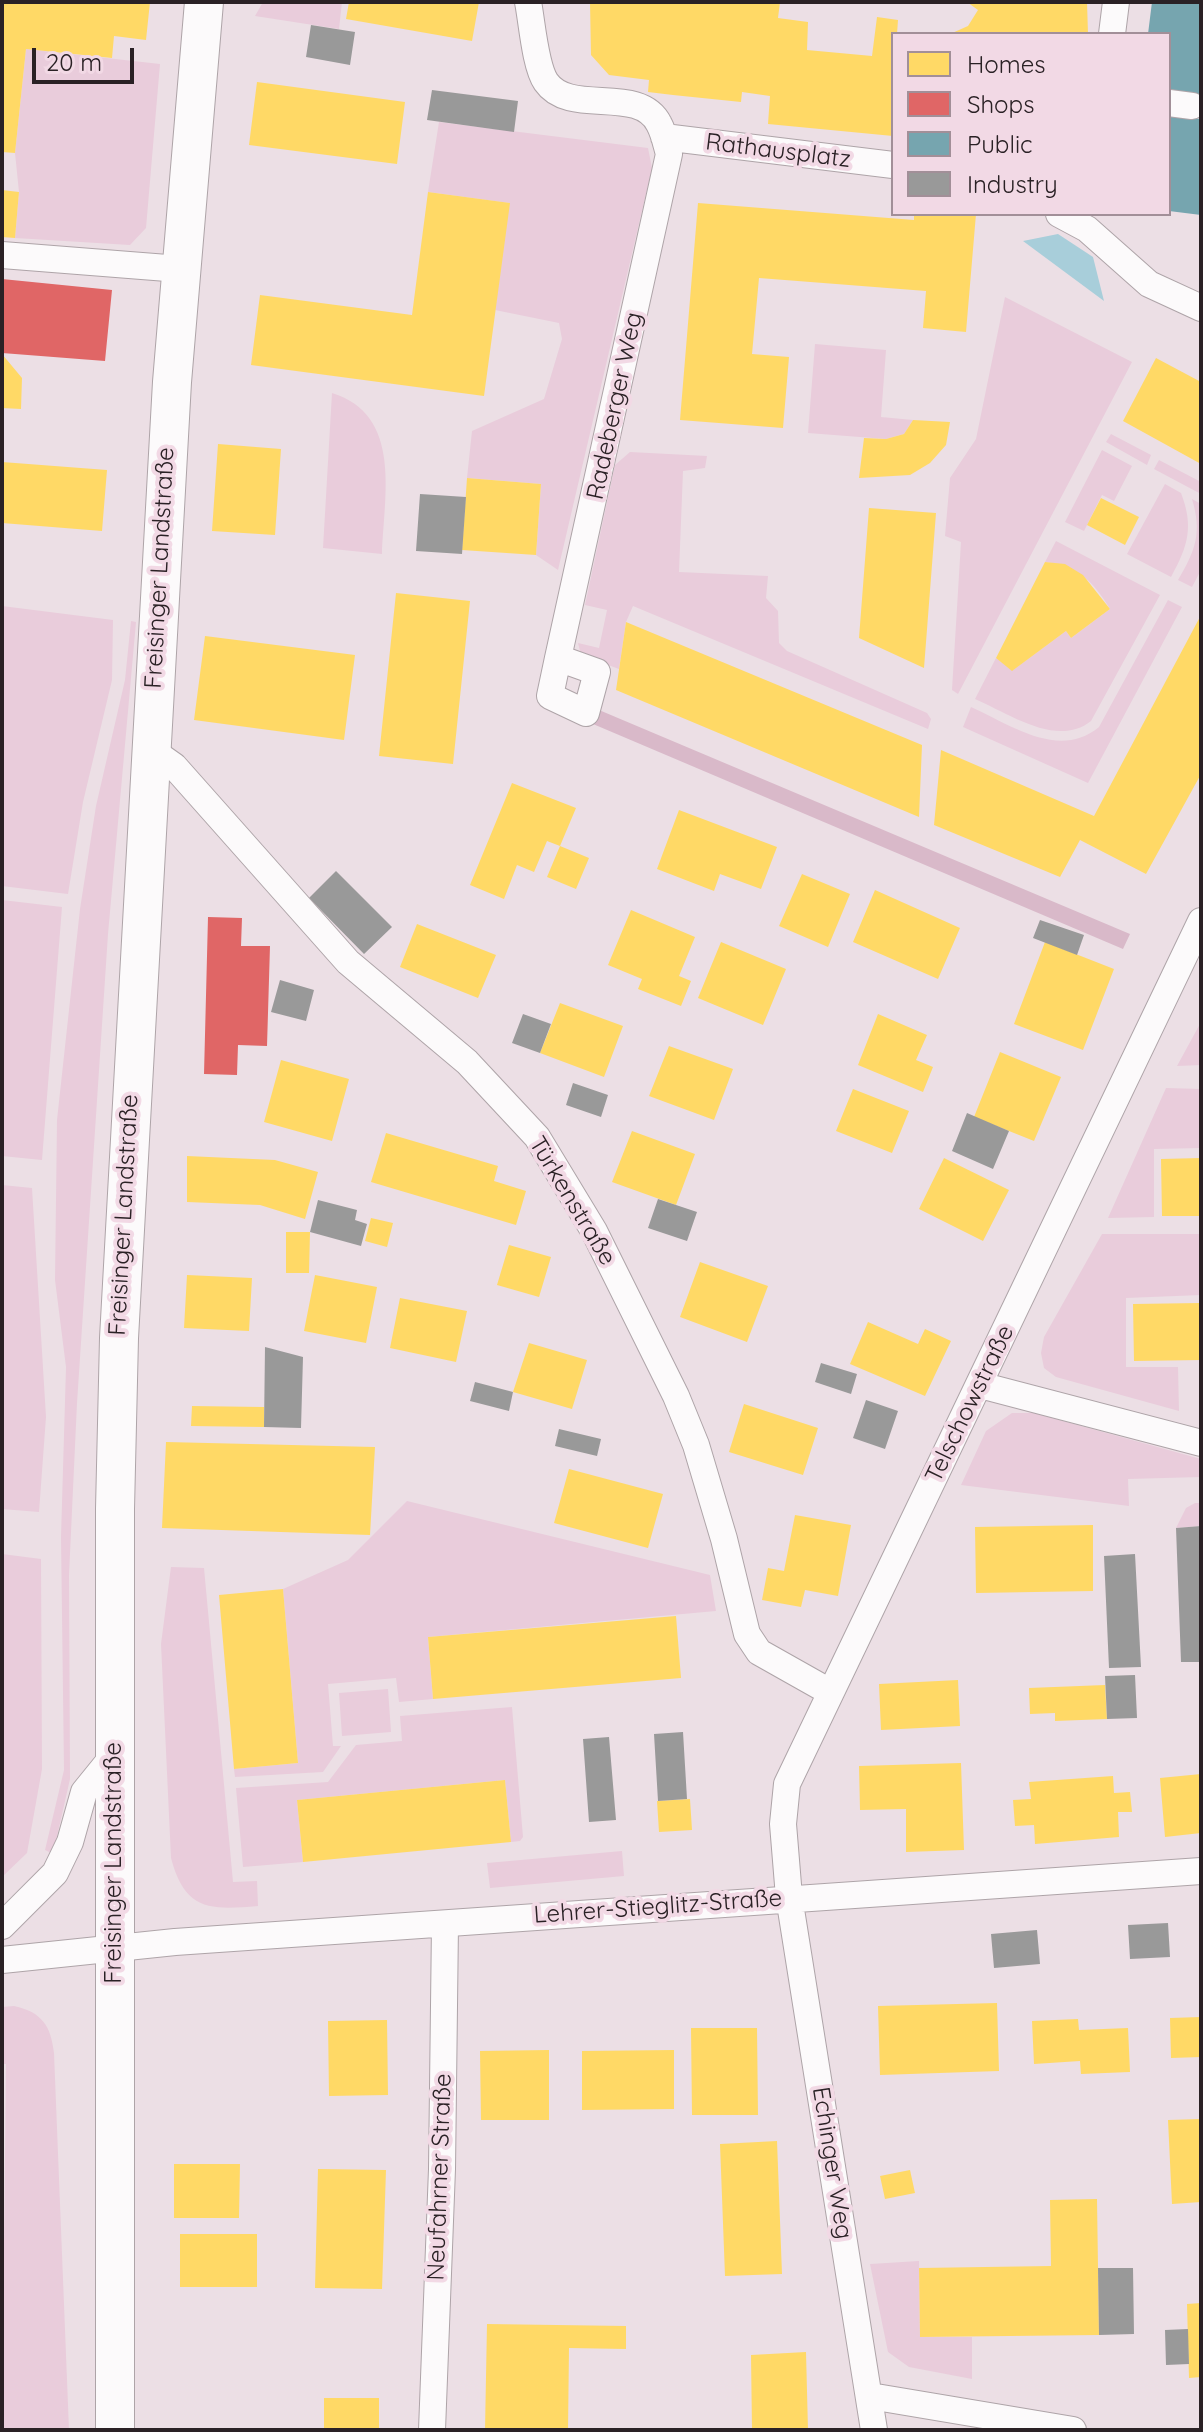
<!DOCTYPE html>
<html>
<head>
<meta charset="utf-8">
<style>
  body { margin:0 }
  #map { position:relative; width:1203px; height:2432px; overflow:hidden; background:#ecdfe5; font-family:Quicksand,sans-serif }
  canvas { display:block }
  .frame { position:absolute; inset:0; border:4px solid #2a2125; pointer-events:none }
  .legend { position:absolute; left:891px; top:32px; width:280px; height:184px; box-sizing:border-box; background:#f2d9e5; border:2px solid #a28f98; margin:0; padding:10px 14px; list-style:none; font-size:24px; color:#2a2125 }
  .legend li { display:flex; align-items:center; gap:16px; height:40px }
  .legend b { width:40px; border:2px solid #a28f98 }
  .scale { position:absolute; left:32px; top:48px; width:102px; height:36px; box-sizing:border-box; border:4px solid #2a2125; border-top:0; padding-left:10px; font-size:24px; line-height:28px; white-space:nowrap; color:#2a2125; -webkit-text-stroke:6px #f2d9e5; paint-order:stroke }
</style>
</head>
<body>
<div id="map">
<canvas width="1203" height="2432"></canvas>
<div class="frame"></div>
<ul class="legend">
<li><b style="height:22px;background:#ffd966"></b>Homes</li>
<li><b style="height:22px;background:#e06666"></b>Shops</li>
<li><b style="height:22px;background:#76a5af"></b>Public</li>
<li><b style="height:22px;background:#999"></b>Industry</li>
</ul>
<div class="scale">20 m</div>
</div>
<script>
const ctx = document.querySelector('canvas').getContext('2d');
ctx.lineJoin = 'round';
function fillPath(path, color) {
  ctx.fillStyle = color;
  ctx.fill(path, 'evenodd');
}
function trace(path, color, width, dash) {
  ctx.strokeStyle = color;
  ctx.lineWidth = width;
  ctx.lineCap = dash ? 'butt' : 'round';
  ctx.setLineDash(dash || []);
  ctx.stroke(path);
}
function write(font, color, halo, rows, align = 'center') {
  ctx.font = font + ' Quicksand,sans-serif';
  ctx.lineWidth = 8;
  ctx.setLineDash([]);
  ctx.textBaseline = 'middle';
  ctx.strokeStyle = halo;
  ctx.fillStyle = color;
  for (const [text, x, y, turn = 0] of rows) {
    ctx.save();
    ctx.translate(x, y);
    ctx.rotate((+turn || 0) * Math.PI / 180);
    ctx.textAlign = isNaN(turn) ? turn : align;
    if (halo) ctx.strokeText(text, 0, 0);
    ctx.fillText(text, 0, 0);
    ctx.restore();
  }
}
const green = new Path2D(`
  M263,2H342L339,29L255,16Z
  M26,49L160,64L146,228L130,245L15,238L19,192L15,153Z
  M439,122L648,148L652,168L558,570L536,555L541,484L467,478L472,431L544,399L562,339L559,323L495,310L509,203L428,192Z
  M1005,297L1132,362L958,694L952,690L961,542L945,536L950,478L976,439Z
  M815,344L886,350L881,417L913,420L904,434L886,439L808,433Z
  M332,393C403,415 384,496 382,554L323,548Z
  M1111,434L1151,455L1147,465L1106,442Z
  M1102,450L1132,466L1114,501L1102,495L1084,531L1065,522Z
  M630,452L707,456L705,468L683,471L679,572L768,576L766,598L778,611L779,643L787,651L927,713L931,719L928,729L633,606L626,622L619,669L581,655L578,643L599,648L607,610L585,605L615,465Z
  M1159,460L1201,482V494L1154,469Z
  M1165,484L1181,493C1194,527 1188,546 1171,577L1127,554Z
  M1192,499L1201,504V570L1192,587L1178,580C1196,550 1202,532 1192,499Z
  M1056,541L1160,595L1091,721C1057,748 1010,714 975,699L996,658L1013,670L1066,631L1071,638L1110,609C1094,582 1077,565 1045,562Z
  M1168,600L1182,607L1088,783L963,727L971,707C1011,725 1059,760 1099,727Z
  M2,606L113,620L112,680L83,802L68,894L2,886Z
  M131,621L136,622L108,934L77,1403L69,1575L70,1779L53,1854L45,1850L64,1770L61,1537L66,1367L55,1280L57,1120L80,909L96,806L125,680Z
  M2,900L62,907L42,1160L2,1156Z
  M1201,1022V1065L1177,1066Z
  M1166,1088L1201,1089V1148L1154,1149V1217L1108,1218Z
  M2,1185L32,1188L46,1417L39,1512L2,1509Z
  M1102,1234H1201V1295L1126,1298V1367H1178L1179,1411L1056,1377L1044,1368L1041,1353L1044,1337Z
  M1012,1413H1034L1201,1459V1477L1128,1479L1129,1506L961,1485L986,1431Z
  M407,1501L710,1575L716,1611L428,1637L433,1699L399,1702L396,1678L328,1684L333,1746H341L323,1772L235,1777L234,1769L298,1763L283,1589L348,1560Z
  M1195,1503H1201V1526L1176,1528L1186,1508Z
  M2,1554L41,1559L42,1769L27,1853L2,1877Z
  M171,1567L204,1568L233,1882L257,1881L258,1906C210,1910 185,1911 171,1858L161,1644Z
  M388,1689L391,1732L342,1736L339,1693Z
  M512,1707L523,1837L520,1841L511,1842L505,1780L297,1800L303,1862L243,1867L236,1788L328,1782L356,1745L402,1741L400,1716Z
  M622,1851L624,1876L490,1888L487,1863Z
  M14,2006C42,2012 51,2026 54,2053L69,2430H2L6,2064H2V2007Z
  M919,2261L920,2337H972V2379L909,2367L888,2352L870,2264Z`);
const forest = new Path2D(`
  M599,710L1130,934L1123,949L593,724Z`);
const water = new Path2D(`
  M1058,234L1093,257L1104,301L1023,241Z`);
const homes = new Path2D(`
  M2,2H150L146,40L114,36L112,58L26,49L15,153L2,152Z
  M349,2H479L472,41L346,19Z
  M590,2H780L778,18L808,22L807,50L872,56L877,17L898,20L897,34H893V136L768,124L770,96L742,92L741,102L673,95L648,92L649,80L609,75L591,55Z
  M967,2H1087L1088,34H950L968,26L978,10Z
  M257,82L405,102L397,164L249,145Z
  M2,190L19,192L15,238L2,237Z
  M428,192L510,203L484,396L251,365L260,295L412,315Z
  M698,203L914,220V214H976L966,332L923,328L926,291L759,278L752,354L789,357L783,428L680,420Z
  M2,354L22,378L21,409L2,408Z
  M1156,358L1201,382V464L1123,421Z
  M913,420L950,422L946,445L930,463L910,475L859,478L864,438L886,439L904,434Z
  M218,444L281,449L275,535L212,531Z
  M2,462L107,470L102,531L2,523Z
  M467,478L541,484L536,555L462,550Z
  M1101,498L1139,517L1125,545L1087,525Z
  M869,508L936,513L924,668L859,638Z
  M1045,562L1065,564L1083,575L1110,609L1071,638L1066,631L1012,671L996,658Z
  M396,593L470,601L453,764L379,756Z
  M1201,615V774L1146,874L1080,840L1060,877L934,825L941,750L1094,816Z
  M626,622L922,745L919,817L616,690Z
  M205,636L355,655L344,740L194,720Z
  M512,783L576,808L560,846L589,858L576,889L547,877L560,846L547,841L534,872L517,865L504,899L470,885Z
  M679,810L777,847L761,889L720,874L714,891L657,869Z
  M802,874L850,894L828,947L779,926Z
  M875,890L960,928L938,979L853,942Z
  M631,910L695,937L679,976L691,981L681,1006L638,989L642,979L608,965Z
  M417,924L496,955L478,998L400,967Z
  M721,942L786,969L763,1025L698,998Z
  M1045,942L1114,969L1083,1050L1014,1024Z
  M560,1003L623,1026L604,1077L540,1053Z
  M878,1014L927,1035L916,1060L933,1067L923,1092L858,1065Z
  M669,1046L733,1069L714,1120L649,1096Z
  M1000,1052L1061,1077L1034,1141L974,1117Z
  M281,1060L349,1079L332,1141L264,1122Z
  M853,1089L909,1111L892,1153L836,1131Z
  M632,1131L695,1154L676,1205L612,1182Z
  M386,1133L498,1166L494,1181L526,1191L516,1225L371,1182Z
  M187,1156L275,1160L318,1172L305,1219L260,1205L187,1202Z
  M944,1158L1009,1190L983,1241L919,1209Z
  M1201,1158V1216H1162L1161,1159Z
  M371,1218L393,1223L387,1247L365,1241Z
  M286,1232H310L309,1273H286Z
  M509,1245L551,1257L539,1297L497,1285Z
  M700,1262L768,1286L747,1342L680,1317Z
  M187,1275L252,1278L249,1331L184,1328Z
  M315,1275L377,1287L366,1343L304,1331Z
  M400,1298L467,1311L456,1362L390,1348Z
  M1201,1303V1360L1134,1361L1133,1304Z
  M868,1322L918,1344L925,1329L951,1341L925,1396L850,1364Z
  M529,1343L587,1360L572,1409L513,1392Z
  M744,1404L818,1428L803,1475L729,1452Z
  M192,1406L264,1407V1427L191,1426Z
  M166,1442L375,1447L370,1535L162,1528Z
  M569,1469L663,1494L648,1548L554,1523Z
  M795,1515L851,1525L838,1596L805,1590L801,1607L762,1600L768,1568L784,1571Z
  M1093,1525V1591L976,1593L975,1527Z
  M283,1589L298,1763L234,1769L219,1595Z
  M676,1616L681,1678L433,1699L428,1637Z
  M958,1680L960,1726L881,1730L879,1684Z
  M1105,1685L1107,1719L1055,1721V1713L1030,1714L1029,1688Z
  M961,1763L964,1850L906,1852V1809L860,1810L859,1766Z
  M1201,1774V1833L1165,1837L1160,1778Z
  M1113,1776L1114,1793L1130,1792L1132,1812H1118L1119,1837L1035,1844L1034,1825L1015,1826L1013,1800L1031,1799L1029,1782Z
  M505,1780L511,1842L303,1862L297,1800Z
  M690,1799L692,1830L659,1832L657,1801Z
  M997,2003L999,2071L880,2075L878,2006Z
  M1201,2017V2057L1171,2058L1170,2018Z
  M1078,2019L1079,2030L1128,2028L1130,2072L1081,2074L1080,2061L1034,2064L1032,2021Z
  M387,2020L388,2095L329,2096L328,2021Z
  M691,2028H757L758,2115H692Z
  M549,2050V2120H481L480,2051Z
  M674,2050V2109L582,2110V2051Z
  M1201,2119V2202L1172,2204L1168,2120Z
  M777,2141L782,2274L725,2276L720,2144Z
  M174,2164H240L239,2218H174Z
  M318,2169L386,2170L382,2289L315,2288Z
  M910,2170L915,2193L885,2199L880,2176Z
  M1097,2199L1099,2335L920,2337L919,2268L1051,2266L1050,2200Z
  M180,2234H257V2287H180Z
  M1201,2303V2377L1189,2378L1187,2304Z
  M487,2324L626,2326V2349L569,2348L568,2430H485Z
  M806,2352L808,2430H752L751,2355Z
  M324,2398H379V2430H324Z`);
const shops = new Path2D(`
  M2,279L112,290L105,361L2,353Z
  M208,917L242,918L241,946H270L267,1046L238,1045L237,1075L204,1074Z`);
const public = new Path2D(`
  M1152,2H1201V95L1169,89V34H1148Z
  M1169,115L1201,119V215L1169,211Z`);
const industry = new Path2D(`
  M311,25L355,32L350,65L306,57Z
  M432,90L518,101L514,132L427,120Z
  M420,494L466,497L462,554L416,551Z
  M336,871L392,927L364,954L309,898Z
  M1040,920L1084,935L1077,955L1033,938Z
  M280,980L314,990L306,1021L271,1012Z
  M523,1014L551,1024L540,1053L512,1043Z
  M573,1083L608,1095L601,1117L566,1105Z
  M967,1113L1009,1131L993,1169L952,1151Z
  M658,1199L697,1212L687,1241L648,1228Z
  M318,1200L357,1210L355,1220L367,1224L361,1246L310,1232Z
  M265,1347L303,1357L301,1428L264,1427Z
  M821,1363L857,1374L851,1394L815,1382Z
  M475,1382L513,1392L509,1411L470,1401Z
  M866,1400L898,1411L885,1449L853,1438Z
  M559,1429L601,1439L597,1456L555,1446Z
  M1201,1526V1662H1181L1176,1528Z
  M1135,1554L1141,1667L1109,1668L1104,1556Z
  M1135,1675L1137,1718L1107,1719L1105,1676Z
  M683,1732L687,1799L658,1801L654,1734Z
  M609,1737L616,1820L589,1822L583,1739Z
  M1168,1923L1170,1957L1130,1959L1128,1925Z
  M1037,1930L1040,1964L994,1968L991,1934Z
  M1098,2268H1133L1134,2334L1099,2335Z
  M1188,2329L1189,2364L1166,2365L1165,2330Z`);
const street = new Path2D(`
  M528,2C532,22 535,66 546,82C570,117 639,84 659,124C664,133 666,144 669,154L558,658L550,696L586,713L597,672L558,658
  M1112,34L1116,2
  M1169,103L1192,106
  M664,137L893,165
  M1059,214L1087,229L1149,284L1201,308
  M2,255L180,269
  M150,749L174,766L348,962L467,1062L537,1137L594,1231L676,1396L696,1445L724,1539L747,1634L759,1652L830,1692
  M980,1385L1201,1443
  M2,1926L55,1873L70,1842L84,1792L114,1755
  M2,1960L175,1942L1201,1871
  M870,2396L1073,2430
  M432,2430L442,2169L445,1924
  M874,2430L789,1897L783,1824L787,1784L1201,921`);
const secondary = new Path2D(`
  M115,2430V1509L119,1338L172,382L204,2`);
const streetNames = [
  ["Rathausplatz",778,151,7],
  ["Radeberger Weg",615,406,-78],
  ["Freisinger Landstraße",160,568,-87],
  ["Türkenstraße",572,1201,59],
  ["Freisinger Landstraße",124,1215,-87],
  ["Telschowstraße",970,1404,-64],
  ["Freisinger Landstraße",114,1863,-90],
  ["Lehrer-Stieglitz-Straße",658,1907,-4],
  ["Echinger Weg",832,2163,81],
  ["Neufahrner Straße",440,2177,-88]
];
fillPath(green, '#e9ccdb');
fillPath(forest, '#d9b9c9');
fillPath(water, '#a8ceda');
fillPath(homes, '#ffd966');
fillPath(shops, '#e06666');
fillPath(public, '#76a5af');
fillPath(industry, '#999');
trace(street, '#aea4a8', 28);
trace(secondary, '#aea4a8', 40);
trace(street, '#fcfafb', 26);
trace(secondary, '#fcfafb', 38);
write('24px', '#2a2125', '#f2d9e5', streetNames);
</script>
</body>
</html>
